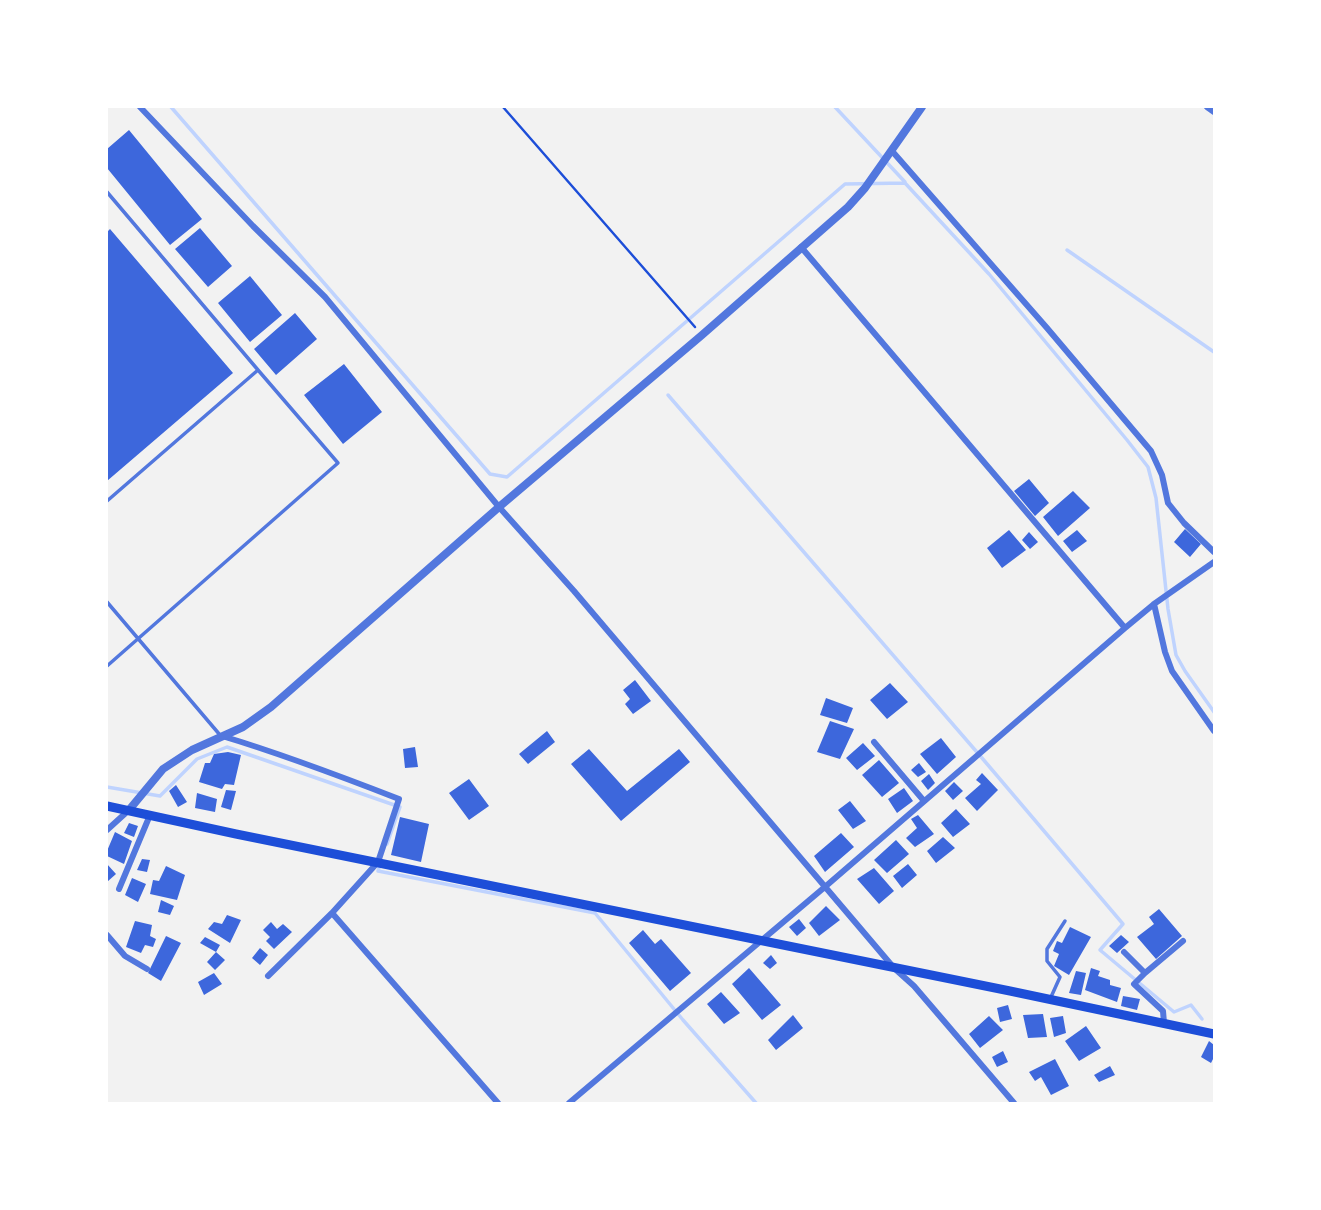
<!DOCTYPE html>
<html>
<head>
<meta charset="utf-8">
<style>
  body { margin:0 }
  #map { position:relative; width:1321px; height:1210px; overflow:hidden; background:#f2f2f2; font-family:"IBM Plex Sans",sans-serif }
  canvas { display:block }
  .frame { position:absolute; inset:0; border:108px solid #fff; pointer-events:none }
</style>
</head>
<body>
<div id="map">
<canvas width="1321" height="1210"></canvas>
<div class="frame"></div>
</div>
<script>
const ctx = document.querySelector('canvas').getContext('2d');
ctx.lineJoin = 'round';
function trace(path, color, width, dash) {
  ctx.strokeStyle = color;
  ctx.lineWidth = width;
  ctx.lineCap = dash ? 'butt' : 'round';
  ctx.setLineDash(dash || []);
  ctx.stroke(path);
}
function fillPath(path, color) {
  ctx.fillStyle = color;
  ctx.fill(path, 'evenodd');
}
const stream = new Path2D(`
  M171,107L490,474L507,477L845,184L905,183L989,274L1127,440L1148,467L1156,498L1168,609L1176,655L1185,671L1214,712
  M835,107L905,182
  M1067,250L1214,352
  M668,395L982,758L1123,924L1100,950L1174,1012L1191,1005L1202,1019
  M107,787L160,796L197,759L227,747L400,807L387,844
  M380,865L378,871L595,913L683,1020L756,1103`);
const building = new Path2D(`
  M129,130L202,219L170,245L107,168V149Z
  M200,228L232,266L208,287L175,249Z
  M110,229L233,373L107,481V232Z
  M250,276L282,315L250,342L218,303Z
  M295,313L317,339L276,375L254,349Z
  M344,364L382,412L343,444L304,395Z
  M1029,479L1049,503L1035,516L1014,491Z
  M1073,491L1090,508L1058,536L1043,517Z
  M1185,529L1201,544L1190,557L1174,542Z
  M1009,530L1026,550L1002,568L987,548Z
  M1077,530L1087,541L1072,552L1063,541Z
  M1029,532L1038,542L1030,549L1022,540Z
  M635,680L651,701L633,714L625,704L630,699L623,690Z
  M890,683L908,702L887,719L870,700Z
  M826,698L853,708L847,723L820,715Z
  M830,721L854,729L840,759L817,752Z
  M547,731L555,742L528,764L519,754Z
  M941,738L956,757L937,774L920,754Z
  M863,743L875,756L857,770L846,758Z
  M415,747L418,767L405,768L403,749Z
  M589,749L627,791L679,749L690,762L621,821L571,764Z
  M228,752L241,755L234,785L225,784L222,789L199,782L205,763H210L214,754Z
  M879,760L899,783L882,797L862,775Z
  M919,763L926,772L918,777L911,770Z
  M982,773L998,790L977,811L965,798L981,784L976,780Z
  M929,774L935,783L928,790L921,781Z
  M469,779L489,806L469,820L449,793Z
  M954,782L963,791L953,800L945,791Z
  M176,785L187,802L178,807L169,791Z
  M904,788L913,801L897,813L888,799Z
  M226,790L236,791L231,810L221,807Z
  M197,793L217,799L215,812L195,808Z
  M850,801L866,821L853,829L838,810Z
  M956,809L970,824L953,837L941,823Z
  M918,815L934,834L915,847L906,838L917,828L911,819Z
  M400,817L429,824L421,862L391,855Z
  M129,823L138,826L134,837L124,833Z
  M115,832L132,841L124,864L107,856V851Z
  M841,833L854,847L825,872L814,856Z
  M943,837L955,848L936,863L927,851Z
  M896,840L909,854L887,873L874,860Z
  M142,859L150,860L147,872L137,870Z
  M107,864L116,874L107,882Z
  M908,864L917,875L902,888L893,876Z
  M166,866L185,875L177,900L150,894L153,880L159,881Z
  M874,868L894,891L879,904L857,879Z
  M132,878L146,884L138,902L125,895Z
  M161,900L174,906L170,915L158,912Z
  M826,906L840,920L819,936L809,923Z
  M1159,909L1182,936L1156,959L1137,937L1154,924L1149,917Z
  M227,915L241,920L230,943L208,929L214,922L222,924Z
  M799,919L806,928L797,936L789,927Z
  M135,921L152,925L150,936L156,939L153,947L145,945L141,953L126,947Z
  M271,922L277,929L283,924L292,932L274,949L266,941L270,937L263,930Z
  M1070,927L1091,937L1069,975L1054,966L1059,954L1053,951L1057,941L1062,943Z
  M643,930L655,944L661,939L691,973L670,991L629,943Z
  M1121,935L1129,942L1117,953L1109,946Z
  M166,936L181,943L161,981L148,973Z
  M205,937L220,945L216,952L225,960L215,970L207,962L216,952L200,943Z
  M260,948L268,955L260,965L252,958Z
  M771,955L777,963L770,969L763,963Z
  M749,968L781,1005L762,1020L732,984Z
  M1091,968L1100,971L1098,976L1110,980V985L1121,988L1117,1002L1085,990Z
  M1076,971L1086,973L1081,995L1069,993Z
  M214,973L222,984L204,995L198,982Z
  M721,992L740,1013L724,1024L707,1004Z
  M1123,996L1140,999L1137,1010L1121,1006Z
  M1008,1005L1012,1019L1000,1022L997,1008Z
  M1043,1014L1047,1037L1028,1038L1023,1015Z
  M793,1015L803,1028L776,1050L768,1040Z
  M989,1016L1003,1030L980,1048L969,1034Z
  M1063,1016L1066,1033L1054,1037L1050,1018Z
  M1086,1026L1101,1048L1079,1061L1065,1041Z
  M1209,1041L1214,1045V1057L1211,1063L1201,1057Z
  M1003,1051L1008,1062L997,1067L992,1057Z
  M1055,1059L1069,1086L1051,1095L1041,1077L1035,1081L1029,1072Z
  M1110,1066L1115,1075L1099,1082L1094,1075Z`);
const path = new Path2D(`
  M503,107L695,327`);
const service = new Path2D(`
  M107,192L258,370
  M107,501L258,370L338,463L107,666
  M107,602L220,735
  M1051,997L1060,977L1047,961V949L1065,921`);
const minor = new Path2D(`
  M140,107L253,226L325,297L499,507L574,591L894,968L914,986L1014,1103
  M1207,107L1214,112
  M892,151L1047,328L1151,451L1162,475L1168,503L1184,523L1214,552
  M801,247L1125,628
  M1154,604L1165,652L1172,671L1214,731
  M222,736C282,754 340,776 399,799L378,862L332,913L498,1103
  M874,742L924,801
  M107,830L129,810
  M119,889L150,815
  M107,935L125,956L147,969
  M1124,952L1145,973L1134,984L1163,1011L1164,1023
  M1145,973L1183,941
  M268,976L332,913
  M569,1103L826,886L1125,628L1154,604L1214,562`);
const tertiary = new Path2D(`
  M129,810L163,769L192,750L243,727L271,707L499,507L702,335L848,207L865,188L922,107`);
const secondary = new Path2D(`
  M107,806L236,834L1010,991L1214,1034`);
trace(stream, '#bfd3fe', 3.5);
fillPath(building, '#3d67dc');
trace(path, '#1d4ed8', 2.5);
trace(service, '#5277de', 3.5);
trace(minor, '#5277de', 6);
trace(tertiary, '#5277de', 8);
trace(secondary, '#1d4ed8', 9);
</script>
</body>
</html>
